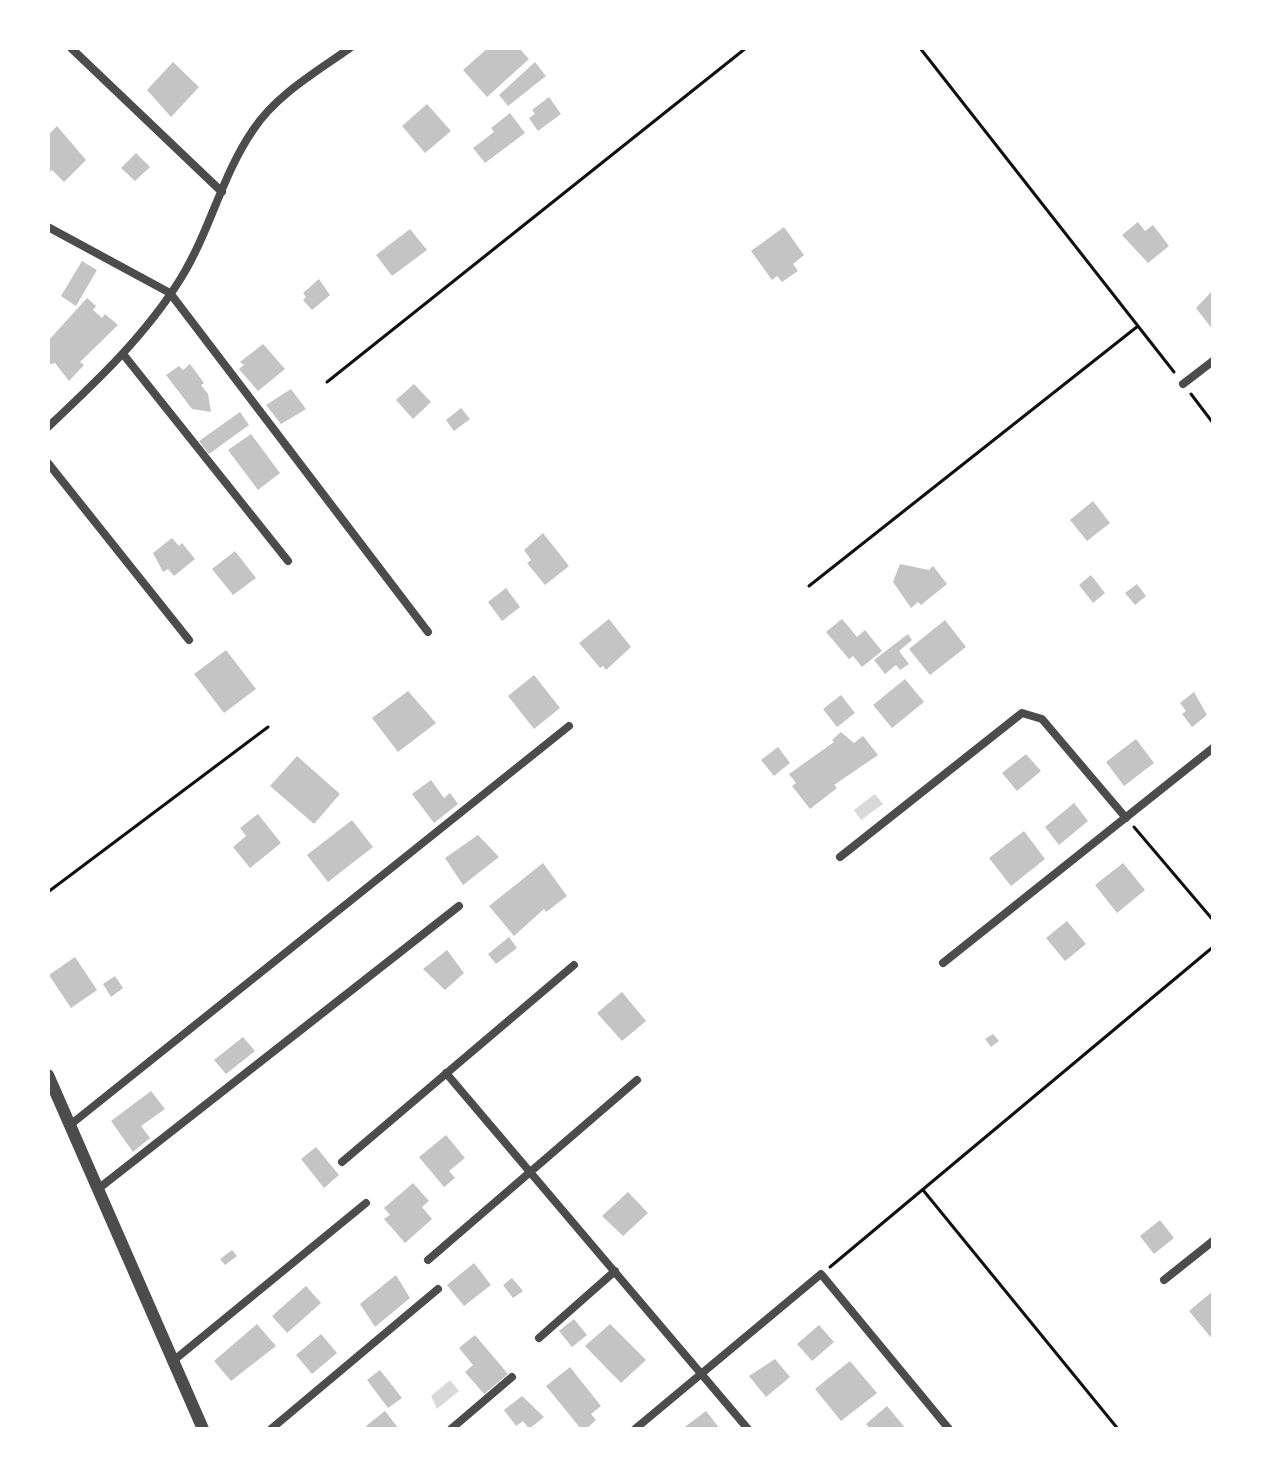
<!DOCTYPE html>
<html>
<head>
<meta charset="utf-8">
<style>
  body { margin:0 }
  #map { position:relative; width:1261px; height:1477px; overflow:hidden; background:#fff; font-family:"Source Sans 3",sans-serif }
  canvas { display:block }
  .frame { position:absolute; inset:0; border:50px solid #fff; pointer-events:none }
</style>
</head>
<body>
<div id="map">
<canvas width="1261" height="1477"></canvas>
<div class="frame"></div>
</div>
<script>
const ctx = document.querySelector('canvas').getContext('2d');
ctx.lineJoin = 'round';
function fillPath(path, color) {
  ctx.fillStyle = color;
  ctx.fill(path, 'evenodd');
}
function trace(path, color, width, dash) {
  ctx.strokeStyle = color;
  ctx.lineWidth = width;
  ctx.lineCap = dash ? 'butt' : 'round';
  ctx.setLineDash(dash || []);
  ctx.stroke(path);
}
const water = new Path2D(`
  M875,794L883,804L861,820L854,810Z
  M450,1380L459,1391L437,1409L431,1396Z`);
const building = new Path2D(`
  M488,48H519L529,59L487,97L463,70Z
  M173,62L199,87L171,117L147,90Z
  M535,62L546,76L508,106L499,95Z
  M549,97L561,114L538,131L529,118L535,114L532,110Z
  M427,104L451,131L425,153L402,126Z
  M510,113L525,133L485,163L473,148L494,132L491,128Z
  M57,126L86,160L64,182L52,170L48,174V135Z
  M136,153L150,167L135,181L121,168Z
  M1138,222L1145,231L1153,225L1169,246L1148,263L1122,235Z
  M784,227L804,255L793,264L798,271L782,282L777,276L772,280L751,251Z
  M410,229L427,250L392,276L376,255Z
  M82,261L97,270L76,306L61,296Z
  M319,279L330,295L312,310L303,300L306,297L303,293Z
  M1213,290V330L1196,308Z
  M87,298L96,306L93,310L102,318L105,314L118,325L80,362L84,365L69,381L55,363L48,365V341Z
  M263,344L285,369L258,391L239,369L244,365L240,362Z
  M190,364L204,383L201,385L208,394L211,412L192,409L166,375L179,366L183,370Z
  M414,384L431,402L413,419L396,400Z
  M291,389L306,409L281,424L266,405Z
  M461,408L470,419L454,431L446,420Z
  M240,412L249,425L209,454L199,441Z
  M251,434L280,473L258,490L228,450Z
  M1093,501L1110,523L1087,541L1070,520Z
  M543,533L569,566L545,585L527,563L531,560L524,550Z
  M172,538L179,546L182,543L195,559L174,576L168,569L163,572L153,553Z
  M235,551L256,578L233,595L212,569Z
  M900,564L929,570L933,566L947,584L921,605L918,602L911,608L893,582Z
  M1091,575L1105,593L1093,603L1079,585Z
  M1137,584L1146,596L1135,605L1125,593Z
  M506,588L520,607L502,621L488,602Z
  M609,619L631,647L606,670L603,666L600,668L579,643Z
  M842,619L857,637L865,630L882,651L862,667L853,656L849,659L826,632Z
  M945,620L966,647L930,675L909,649Z
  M908,634L912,640L899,651L909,664L900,670L896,665L885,674L874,660Z
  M226,650L256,689L224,713L194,674Z
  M534,675L560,708L534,729L508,696Z
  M905,679L924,702L892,728L873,705Z
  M408,691L436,723L398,752L372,718Z
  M1194,692L1207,715L1192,727L1182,714L1186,711L1180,703Z
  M841,695L855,713L837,727L823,709Z
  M841,732L854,743L863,736L878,755L834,785L837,788L810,809L792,786L796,783L789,774L834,742L832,740Z
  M1136,739L1154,763L1124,786L1106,762Z
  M778,747L790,763L774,776L761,760Z
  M1026,754L1041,771L1017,791L1002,773Z
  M297,756L340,794L314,824L270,786Z
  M431,780L444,798L450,793L458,804L434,823L412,794Z
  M1074,803L1088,821L1059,845L1045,827Z
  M258,814L281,843L250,868L233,847L246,836L240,828Z
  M352,820L373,847L328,882L307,855Z
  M1024,831L1045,859L1011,886L989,858Z
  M478,835L499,857L463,885L445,858Z
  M543,863L567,896L546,912L544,909L514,936L489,906Z
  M1123,863L1145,890L1117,913L1095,885Z
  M1067,921L1086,944L1065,961L1046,938Z
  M509,937L517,948L496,964L488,954Z
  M447,950L464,973L445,990L423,969Z
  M75,957L97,990L71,1008L49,975Z
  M115,976L123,988L111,997L103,984Z
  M622,992L646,1021L622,1041L597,1013Z
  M993,1034L999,1041L991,1047L985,1039Z
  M243,1037L255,1051L226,1074L214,1060Z
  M151,1091L165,1109L141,1126L150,1138L133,1152L111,1121Z
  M446,1135L465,1158L449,1171L455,1178L444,1187L419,1157Z
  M316,1147L339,1175L324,1188L301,1159Z
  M413,1183L429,1201L422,1207L432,1219L405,1243L384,1219L390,1215L384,1208Z
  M628,1192L648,1213L623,1236L602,1216Z
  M1160,1220L1174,1238L1154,1254L1140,1236Z
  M232,1250L237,1256L225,1265L220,1259Z
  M474,1263L491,1285L464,1306L447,1285Z
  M396,1275L410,1298L375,1327L360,1304Z
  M512,1278L523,1291L513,1298L503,1285Z
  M306,1286L321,1303L287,1333L272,1316Z
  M1213,1291V1340L1189,1311Z
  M574,1319L587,1335L572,1347L559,1331Z
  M257,1324L276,1346L231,1381L214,1361Z
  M610,1324L646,1360L621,1383L585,1346Z
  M819,1325L834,1342L812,1361L797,1344Z
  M321,1334L337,1353L312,1374L296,1355Z
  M475,1335L508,1374L484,1394L465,1372L473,1365L459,1348Z
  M775,1359L790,1377L766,1397L749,1376Z
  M850,1361L877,1393L841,1421L815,1389Z
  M570,1367L601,1406L591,1414L596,1420L586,1429H581L546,1386Z
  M380,1370L402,1398L388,1408L367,1380Z
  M522,1396L544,1417L529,1429L523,1421L516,1426L504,1410Z
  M887,1406L906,1429H870L866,1424Z
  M385,1411L399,1429H369L366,1426Z
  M706,1411L720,1429H682Z`);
const path = new Path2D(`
  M920,48L1174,372
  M327,382L746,48
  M1191,394L1213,423
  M809,586L1138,326
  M1134,827L1213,920
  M48,892L268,727
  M923,1190L1118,1429
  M830,1267L1213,947`);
const minor = new Path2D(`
  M71,48L222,192
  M48,227L170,293L428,632
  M123,354L288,561
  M1183,384L1213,361
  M48,427C97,381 146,335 181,278C210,231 222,175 253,130C276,95 316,72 350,48
  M48,463L189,640
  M840,857L1022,713L1042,719L1126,818
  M943,963L1213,748
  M446,1073L748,1429
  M70,1125L569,726
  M342,1162L574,965
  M98,1189L459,906
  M428,1260L637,1080
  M1164,1280L1213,1241
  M539,1338L615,1271
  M173,1361L366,1203
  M271,1429L438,1289
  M451,1429L512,1377
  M635,1429L821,1274L949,1429`);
const tertiary = new Path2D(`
  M48,1075L203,1429`);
fillPath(water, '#d9d9d9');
fillPath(building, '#c4c4c4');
trace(path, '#111', 3);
trace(minor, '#4c4c4c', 8);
trace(tertiary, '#4c4c4c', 12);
</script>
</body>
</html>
